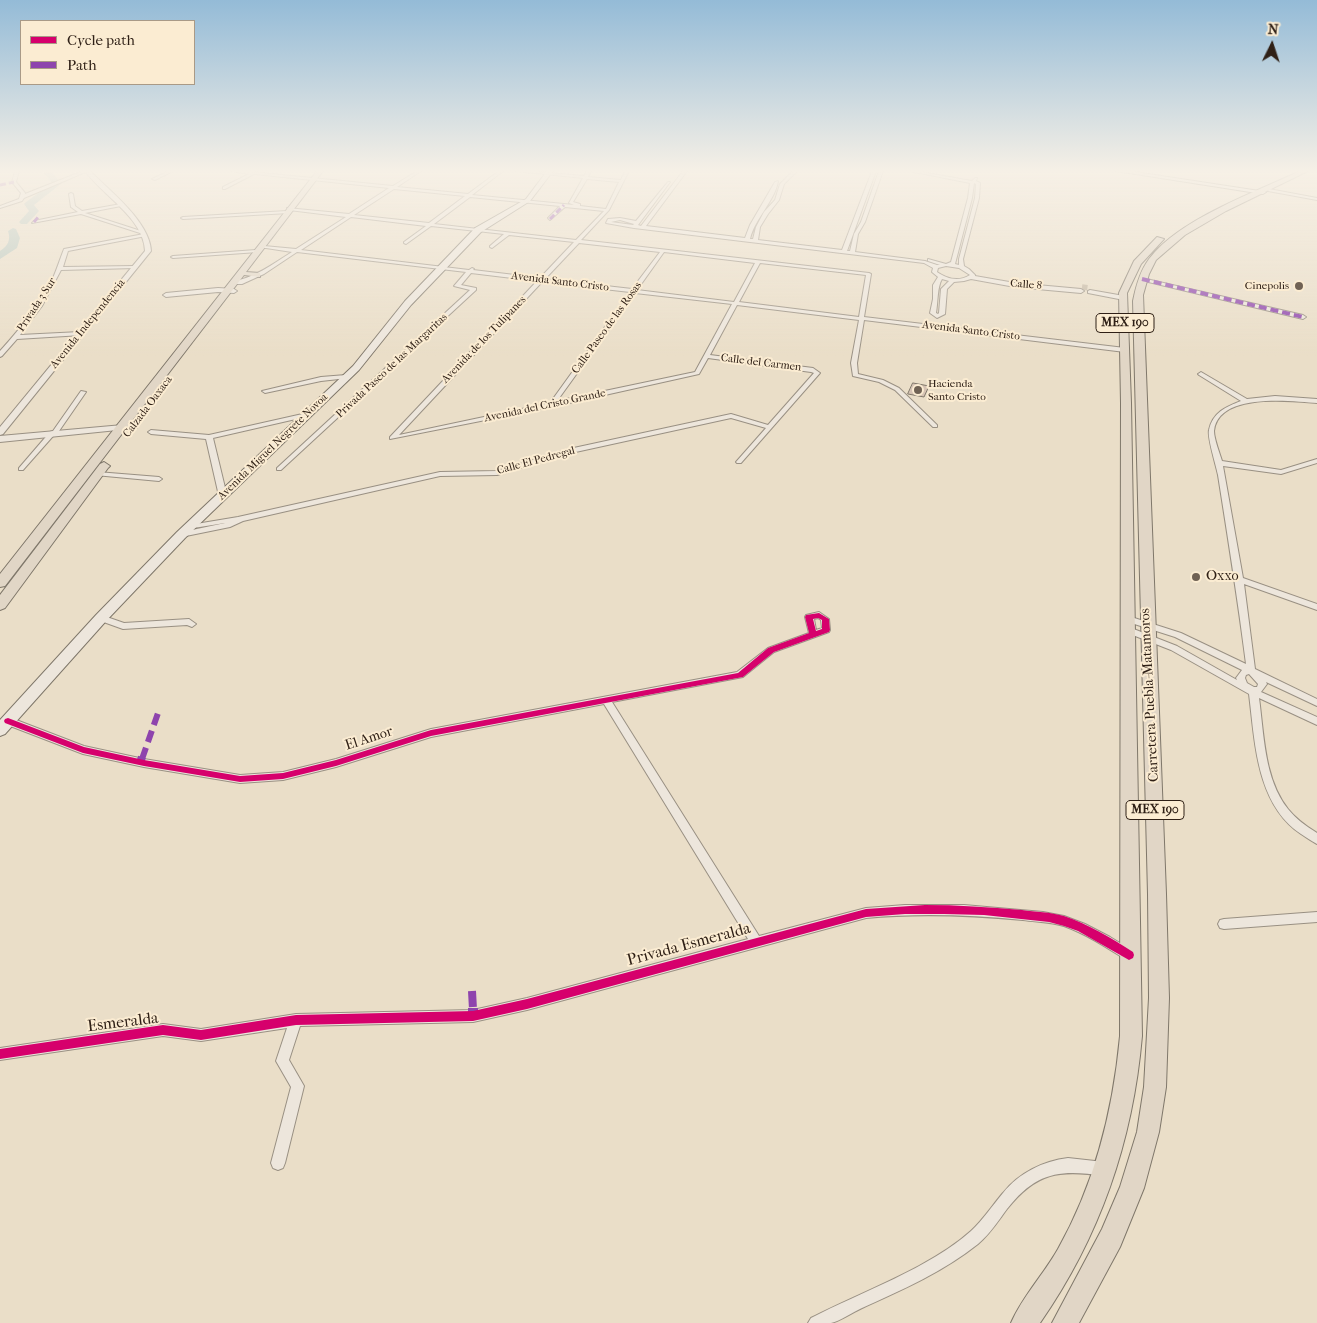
<!DOCTYPE html>
<html>
<head>
<meta charset="utf-8">
<style>
  body { margin:0 }
  #map { position:relative; width:1317px; height:1323px; overflow:hidden; background:#eadec8; font-family:"IM FELL French Canon",serif }
  canvas { display:block }
  .legend { position:absolute; left:20px; top:20px; width:175px; height:65px; box-sizing:border-box; background:#fbecd2; border:1px solid #a99a87; margin:0; padding:6px 9px; list-style:none; font-size:15px; color:#2f2016 }
  .legend li { display:flex; align-items:center; gap:10px; height:25px }
  .legend b { width:25px; border:1px solid #a99a87 }
  .north { position:absolute; left:1247px; top:20px; width:50px; height:50px; -webkit-text-stroke:4px #fbecd2; paint-order:stroke; rotate:4deg; font-size:14px; font-weight:700; line-height:20px; text-align:center; color:#2f2016 }
  .north::after { content:''; display:block; margin:auto; width:18px; height:22px; background:#2f2016; clip-path:polygon(50% 0,100% 100%,50% 72%,0 100%) }
</style>
</head>
<body>
<div id="map">
<canvas width="1317" height="1323"></canvas>
<ul class="legend">
<li><b style="height:6px;background:#d6006c"></b>Cycle path</li>
<li><b style="height:6px;background:#8e44ad"></b>Path</li>
</ul>
<div class="north">N</div>
</div>
<script>
const ctx = document.querySelector('canvas').getContext('2d');
ctx.lineJoin = 'round';
function fillPath(path, color) {
  ctx.fillStyle = color;
  ctx.fill(path, 'evenodd');
}
function trace(path, color, width, dash) {
  ctx.strokeStyle = color;
  ctx.lineWidth = width;
  ctx.lineCap = dash ? 'butt' : 'round';
  ctx.setLineDash(dash || []);
  ctx.stroke(path);
}
function write(font, color, halo, rows, align = 'center') {
  ctx.font = font + ' "IM FELL French Canon",serif';
  ctx.lineWidth = 4;
  ctx.setLineDash([]);
  ctx.textBaseline = 'middle';
  ctx.strokeStyle = halo;
  ctx.fillStyle = color;
  for (const [text, x, y, turn = 0] of rows) {
    ctx.save();
    ctx.translate(x, y);
    ctx.rotate((+turn || 0) * Math.PI / 180);
    ctx.textAlign = isNaN(turn) ? turn : align;
    if (halo) ctx.strokeText(text, 0, 0);
    ctx.fillText(text, 0, 0);
    ctx.restore();
  }
}
const river = new Path2D(`
  M42,171H50L62,183L34,205L39,211L27,224H21L19,222L29,211L24,204L26,202L52,183Z
  M13,228L16,229L20,238L17,248L0,259V251C8,246 11,240 8,231Z`);
const building = new Path2D(`
  M913,383L929,386L924,397L908,394Z`);
const minorTunnel = new Path2D(`
  M1082,287L1090,288`);
const minor = new Path2D(`
  M15,171H19L16,182L25,193V194L83,171H88L24,198L22,201L0,208V206L19,199L21,193L12,182Z
  M169,171H173L155,180L152,179Z
  M232,171H242L393,186L417,171H421L397,187L468,194L499,171H503L472,195L574,205L569,203L583,178L516,171H527L584,176L587,171H591L588,177L621,180L625,171H629L609,210L581,240L869,273L871,274L864,317L1125,348L1128,350L1125,352L864,320L857,363L858,374L883,380L899,388L937,425V427H933L895,390L879,382L853,376L851,363L859,320L737,305L710,355L813,368L820,373L741,463H737L736,462L766,428L731,418L571,453L497,475L440,476L243,521L230,527L181,537H178L177,535L178,533L225,523L187,529L186,527L190,525L238,517L440,472L497,471L569,449L731,414L768,425L814,373L811,372L708,358L699,374L551,407L390,439V437L537,281L471,273L461,285L476,288V290L281,470H277V468L470,290L454,286L466,272L297,252L264,274L242,284H230V282C253,279 273,264 292,252L266,248H264V246L296,249L346,217L289,210L287,208L349,214L389,188L254,174L225,189H223V187L249,174ZM587,179L619,182L606,209L580,206V204L573,202ZM394,189L465,196L429,223L354,215ZM470,197L560,206L548,218L550,220L565,207L604,211L576,240L434,224ZM351,217L426,226L404,242V243L406,244L431,226L504,234L490,246V247L492,248L509,235L574,242L540,278L473,270L474,269L472,268L469,270L301,250ZM579,243L660,252L632,289L545,279ZM664,252L755,263L734,302L637,290ZM760,263L866,275L859,317L739,302ZM542,282L630,292L550,403L399,435ZM635,293L732,304L695,372L557,401Z
  M683,171H687L646,226L745,238L750,225L775,182L778,181C775,201 755,218 750,239H753L756,227L764,212L775,200L780,184L793,171H797L784,184L779,200L768,214L760,227L758,240L842,250L872,171H876L847,251H850L854,234L861,222L879,171H883L865,222L858,234L855,252L925,261L937,265H940L928,261V259L946,264L951,262L968,198L970,183L909,171H916L972,181L975,178H977L976,181L980,183L979,198L963,259L964,266L969,269L975,275V276L1015,283L1081,289L1084,291L1081,293L1015,287L971,279L964,281L954,282L947,289L945,314L937,318L930,313L933,299V285L938,277L932,272L933,268L924,263L634,228L606,223L608,219L620,218L636,221L668,182H670L638,225L641,226ZM974,183L976,184L975,198L959,259V265L955,264L972,198ZM620,220L634,224L633,225L611,222ZM946,266L959,268L970,275C959,282 947,279 937,272L938,268ZM942,279L949,281L941,289L939,313L938,314L936,313C938,302 937,287 942,279Z
  M1269,189L1317,198V200L1268,191Z
  M71,193L73,194L75,206L82,211L121,204V206L85,213L144,232L140,233L81,214L32,223L34,221L78,212L71,207L69,194Z
  M287,211L289,213L183,219L181,218L183,217Z
  M144,234L146,235V236L68,251L63,267L135,266L137,267L135,268L61,270L42,306L20,335L80,332L82,333V335L17,339L2,356L0,357V351C20,329 40,305 53,278C57,269 60,259 64,249Z
  M256,250L258,251V252L173,258L171,257L173,256Z
  M1142,278L1303,315L1306,317L1303,319L1140,280V278Z
  M218,288L234,289L237,291L234,293L218,292L166,297L163,295L166,293Z
  M1090,290L1124,296L1127,298L1124,300L1088,293V291Z
  M1201,372L1247,399L1275,396L1317,399V403C1291,401 1218,392 1214,431C1214,439 1220,454 1222,461L1281,470L1317,459V463L1281,474L1223,466L1243,578L1317,604V610L1244,584L1255,669L1317,699V706L1266,682L1267,684L1261,692L1317,717V725L1259,698C1264,734 1264,779 1288,809C1296,819 1306,826 1317,833V844C1311,841 1306,837 1301,834C1256,804 1255,741 1249,694L1171,650L1125,632L1124,630L1128,627L1131,628L1177,646L1237,680L1236,678L1242,670L1175,637L1125,621L1124,619L1128,616L1181,633L1246,664C1238,601 1228,538 1218,475C1216,465 1207,437 1209,430C1213,412 1226,407 1241,401L1199,375L1198,374ZM1249,674L1258,684L1257,687H1254L1247,683L1245,678L1246,675Z
  M346,375L348,376V378L321,381L265,393L262,391L321,377Z
  M81,391L86,392L57,434L54,435L23,470H19V468L50,432L53,431Z
  M307,413L310,415L309,416L213,438L227,496L223,498L219,496L206,439L151,434L148,432L151,430L209,435Z
  M97,472L159,477L162,479L159,481L95,475V473Z
  M819,612L829,619L830,630L829,632L774,652L743,677L612,702L759,936L866,908L905,905H964L1043,912L1064,916L1085,924L1110,937L1133,951L1135,955L1133,959L1129,961L1125,959C1106,947 1086,934 1064,926C1051,922 1037,922 1023,920C970,915 919,913 866,918L527,1010L473,1022L300,1026L289,1060L304,1086L285,1163L283,1168L278,1170L273,1168L271,1163L291,1087L276,1061L287,1028L201,1041L163,1036L0,1060V1048L163,1024L201,1029L296,1014L473,1010L527,998L748,939L604,704L431,737L336,767L283,780L240,783L144,767L83,754L5,724L3,721L5,718H11L84,746L144,759L240,775L283,772L336,759L431,729L737,672L768,648L809,633L805,617L806,615ZM818,618L821,620L822,628L816,630L814,619Z
  M101,615L124,623L189,619L196,624L192,627L187,625L123,629L98,620L97,618Z
  M1317,912V922L1224,929L1220,928L1218,924L1220,920L1224,919Z
  M1068,1158L1104,1162L1109,1164L1111,1169L1109,1174L1104,1176C1060,1169 1036,1172 1007,1209C998,1221 990,1234 978,1244C943,1272 902,1290 862,1308C853,1312 840,1321 831,1323C824,1323 816,1323 808,1323L811,1318C861,1292 930,1268 971,1231C983,1220 992,1206 1003,1193C1019,1173 1043,1161 1068,1158Z`);
const tertiary = new Path2D(`
  M85,171H90C109,190 150,222 151,251L3,434L0,435V427L145,251C144,218 102,195 85,171Z
  M134,424H137V428L0,442V436Z`);
const secondary = new Path2D(`
  M547,171H553L530,201L481,232L411,305L359,370L185,538L106,621L5,734L0,736V720L96,615L177,532L353,366L405,301L475,228L526,199Z
  M1116,171H1129L1266,192L1263,194Z`);
const primary = new Path2D(`
  M317,171H323L246,272L260,273V277L244,275L5,586L0,587V574Z
  M104,462L110,466L108,468L5,608L0,610V595L100,464Z`);
const trunk = new Path2D(`
  M1300,171H1308L1226,211L1185,235L1156,260L1149,274L1143,295L1166,894L1169,998L1166,1087L1159,1132L1144,1188L1120,1247L1079,1323H1052L1102,1229L1120,1187L1137,1132L1144,1087L1149,998L1148,894L1133,301C1136,286 1140,271 1149,259C1179,219 1256,192 1300,171Z
  M1157,237L1164,239L1141,264L1127,293L1131,403L1142,1036C1133,1141 1100,1237 1040,1323H1011C1022,1297 1044,1274 1058,1249C1095,1183 1113,1111 1120,1036L1121,403L1119,293L1134,261Z`);
const quietFar4 = new Path2D(`
  M0,185L14,182
  M550,219L564,205
  M34,222L39,216`);
const quietFar3 = new Path2D(`
  M1142,279L1303,317`);
const quietFar2 = new Path2D(`
  M142,759L158,713`);
const quietFar1 = new Path2D(`
  M140,763L142,757
  M472,991L473,1009`);
const quiet = new Path2D(`
  M473,1008V1016`);
const cycleway = new Path2D(`
  M819,613L829,619L830,630L829,632L774,652L743,677L431,736L336,766L283,779L240,782L144,766L83,753L5,723L4,721L5,719L8,718L84,747L144,760L240,776L283,773L336,760L431,730L738,673L768,648L809,633L805,617L806,615ZM818,618L822,620V629L816,631L813,619Z
  M925,905C957,905 989,907 1022,910C1036,912 1050,912 1064,916C1088,924 1111,938 1133,952L1134,955L1133,958L1129,960L1078,931L1064,926L1049,922L984,915L944,914H905L866,917L527,1009L473,1021L296,1025L201,1040L163,1035L0,1059V1049L163,1025L201,1030L296,1015L473,1011L527,999L866,909Z`);
const markers = [
  [1299,286,5,"#706254"],
  [918,390,5,"#706254"],
  [1196,577,5,"#706254"]
];
const farStreetnames = [
  ["Avenida Santo Cristo",560,282,7],
  ["Calle 8",1026,285,4],
  ["Privada 3 Sur",37,305,-57],
  ["Avenida Independencia",88,324,-51],
  ["Calle Paseo de las Rosas",607,328,-54],
  ["Avenida Santo Cristo",971,331,7],
  ["Avenida de los Tulipanes",484,340,-46],
  ["Calle del Carmen",761,363,7],
  ["Privada Paseo de las Margaritas",392,366,-43],
  ["Avenida del Cristo Grande",545,406,-12],
  ["Calzada Oaxaca",148,407,-53],
  ["Avenida Miguel Negrete Novoa",273,447,-44],
  ["Calle El Pedregal",536,461,-15]
];
const farPoinames = [
  ["Cinepolis",1289,286],
  ["Hacienda",928,384,"left"],
  ["Santo Cristo",928,397,"left"]
];
const shields = [
  [1125,323,58],
  [1155,810,58]
];
const shieldNames = [
  ["MEX 190",1125,323],
  ["MEX 190",1155,810]
];
const poiNames = [
  ["Oxxo",1206,577]
];
const streetNames = [
  ["Carretera Puebla-Matamoros",1150,695,-93],
  ["El Amor",369,739,-18]
];
const nearStreetnames = [
  ["Privada Esmeralda",689,945,-15],
  ["Esmeralda",123,1023,-7]
];
fillPath(river, '#b6c6bd');
fillPath(building, '#d5c2b3');
trace(building, '#7f776a', 1);
trace(minorTunnel, '#c5b8a4', 5.5, [5.5, 2.5]);
trace(minor, '#999083', 2);
trace(tertiary, '#999083', 2);
trace(secondary, '#7f776a', 2);
trace(primary, '#7f776a', 2);
trace(trunk, '#7f776a', 2);
fillPath(minor, '#ede6dc');
fillPath(tertiary, '#ede6dc');
fillPath(secondary, '#ede6dc');
fillPath(primary, '#e1d6c6');
fillPath(trunk, '#e1d6c6');
trace(quietFar4, '#8e44ad', 3, [6, 3]);
trace(quietFar3, '#8e44ad', 4, [8, 4]);
trace(quietFar2, '#8e44ad', 6, [12, 6]);
trace(quietFar1, '#8e44ad', 8, [16, 8]);
trace(quiet, '#8e44ad', 10, [19, 10]);
fillPath(cycleway, '#d6006c');
const sky = ctx.createLinearGradient(0, 0, 0, 356);
sky.addColorStop(0, '#94bbd7');
sky.addColorStop(0.48, '#f6f0e6');
sky.addColorStop(1, '#f6f0e600');
ctx.fillStyle = sky;
ctx.fillRect(0, 0, 1317, 356);
for (const [x, y, r, color] of markers) {
  const dot = new Path2D();
  dot.arc(x, y, r, 0, 2 * Math.PI);
  ctx.fillStyle = color;
  ctx.fill(dot);
  trace(dot, '#fbecd2', 2);
}
write('11px', '#2f2016', '#fbecd2', farStreetnames);
write('11px', '#2f2016', '#fbecd2', farPoinames, 'right');
for (const [x, y, w] of shields) {
  const box = new Path2D();
  box.roundRect(x - w / 2, y - 9.5, w, 19, 4);
  ctx.fillStyle = '#fbecd2';
  ctx.fill(box);
  trace(box, '#2f2016', 1);
}
write('bold 12px', '#2f2016', null, shieldNames);
write('14px', '#2f2016', '#fbecd2', poiNames, 'left');
write('14px', '#2f2016', '#fbecd2', streetNames);
write('16px', '#2f2016', '#fbecd2', nearStreetnames);
</script>
</body>
</html>
